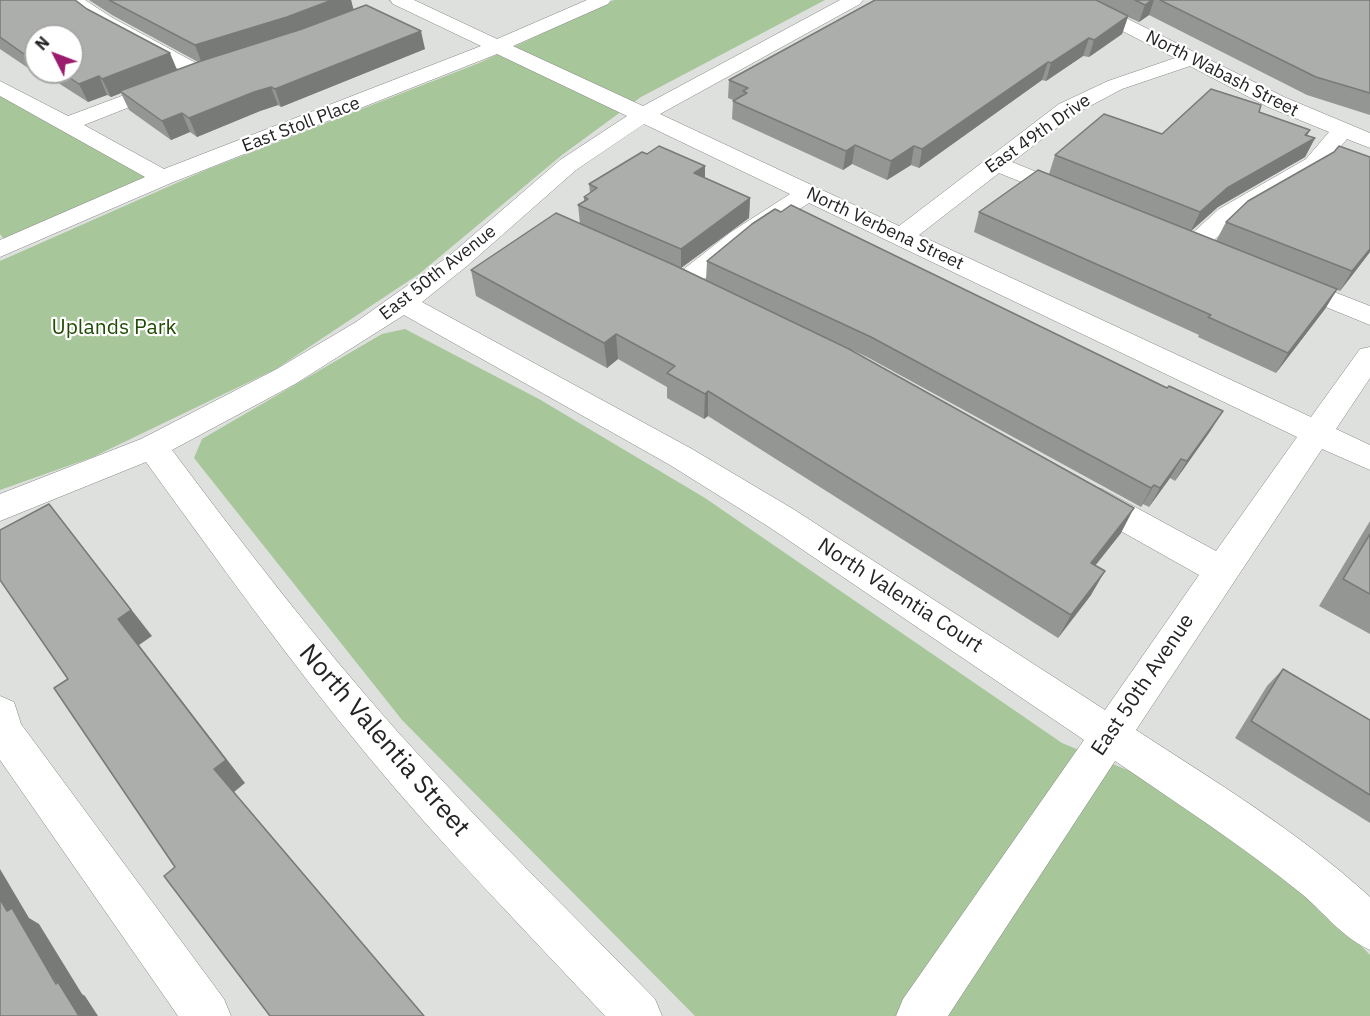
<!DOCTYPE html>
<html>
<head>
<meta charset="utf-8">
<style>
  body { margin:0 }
  #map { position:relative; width:1370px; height:1016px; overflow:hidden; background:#dde0dc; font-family:"IBM Plex Sans",sans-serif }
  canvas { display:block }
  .north { position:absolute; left:24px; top:24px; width:60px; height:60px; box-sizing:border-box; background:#fff; border:2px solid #a7a7a7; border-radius:50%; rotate:312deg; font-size:16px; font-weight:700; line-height:24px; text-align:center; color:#232423 }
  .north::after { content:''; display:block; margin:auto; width:21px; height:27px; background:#9b1b6f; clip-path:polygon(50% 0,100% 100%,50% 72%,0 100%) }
</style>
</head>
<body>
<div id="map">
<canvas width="1370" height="1016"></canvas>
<div class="north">N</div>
</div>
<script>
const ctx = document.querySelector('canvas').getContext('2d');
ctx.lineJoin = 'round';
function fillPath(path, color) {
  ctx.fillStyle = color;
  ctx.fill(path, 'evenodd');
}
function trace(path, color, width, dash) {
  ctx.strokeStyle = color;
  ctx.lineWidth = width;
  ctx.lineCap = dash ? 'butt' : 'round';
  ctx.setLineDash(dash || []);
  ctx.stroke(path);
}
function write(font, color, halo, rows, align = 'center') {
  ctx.font = font + ' "IBM Plex Sans",sans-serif';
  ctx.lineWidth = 4.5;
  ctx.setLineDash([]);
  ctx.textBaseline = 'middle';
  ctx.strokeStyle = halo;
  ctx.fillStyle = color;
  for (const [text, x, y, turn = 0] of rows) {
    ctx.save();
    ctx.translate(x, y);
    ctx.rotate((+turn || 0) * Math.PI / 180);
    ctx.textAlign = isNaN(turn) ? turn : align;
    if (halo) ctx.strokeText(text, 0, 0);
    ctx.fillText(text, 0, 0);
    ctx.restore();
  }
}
const green = new Path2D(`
  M614,0H825L641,97L562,155L419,274L276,369L93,457L0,490V261L206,170L479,63Z
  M0,87L163,178L8,245L0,234Z
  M405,329L539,399L705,498L1062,743L1137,774L1252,851L1317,901L1370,955V1016H695L402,720L194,458L202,439L382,334Z`);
const minor = new Path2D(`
  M64,0H85L111,17L207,69L210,73L207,77H193L97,25Z
  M390,0H414L497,39L587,0H611L608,4L513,46L643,106L840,0H863L860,4L660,114L899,226L1059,104L1108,81L1175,58L1070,4L1067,0H1090L1284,97L1370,133V148L1347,139L1322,169L1237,219L1204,249L1195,252L1186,249L1182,244L1186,239L1219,209L1306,159L1329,132L1268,107L1190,66L1122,89L1075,114L1012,162L1079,189L1083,194L1079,199L1071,201L1063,199L999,173L919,235L1311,417L1360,349L1370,347V378L1336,429L1370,445V470L1322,449L1136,730C1216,782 1299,832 1370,897V950C1343,938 1325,914 1303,895C1243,846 1178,804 1115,761L948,1016H896L903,999L1084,740L769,527L670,465L404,315L295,384L172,450C244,546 317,641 396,730C479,823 568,910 655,999L662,1016H605C525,930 442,846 367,755C289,661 218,561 146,462L0,521V494L141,439L275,370L356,322L449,256L560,160L627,116L497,54L171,183L0,257V240L145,177L0,96V81L68,116L159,82L166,80L173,82L176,86L173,90L84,125L164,169L481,46L393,4ZM644,124L790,194L731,232L675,276L671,282L675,288L684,290L693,288L749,242L809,203L1297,437L1216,551L1102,489L1090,486L1078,489L1074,498L1078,507L1199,575L1105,710L793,509L692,449L422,302L467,266L576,170Z
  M1288,274L1370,306V325L1279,288L1275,282L1279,276Z
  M0,696L14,702L21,724L224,999L231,1016H178L0,760Z`);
const wall = new Path2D(`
  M0,0L87,9L177,70L198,62L112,15L89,0H351L353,10L425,49L281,107L278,105L260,111L197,137L190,132L171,140L129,110L121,93L111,97L107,95L88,102L41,72H72L36,36V71L34,72L0,49Z
  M875,0H1370V115L1307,95L1149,15L1139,22L1128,17L1122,34L1089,57L1083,56L1046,81L1042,80L919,168L911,165L887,180L852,164L843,170L732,119L733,101V100L728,98L729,80Z
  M1259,112L1310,130L1307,135L1315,138L1305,157L1218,207L1191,231L1216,241L1226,222L1370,252L1340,291L1337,290L1325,309L1276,373L1198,337L1199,335L974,232L979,212L1049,174L1055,155L1162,134Z
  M705,178L750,198L749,218L681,268L706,280L707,261L1211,430L1175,481L1170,478L1149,507L1143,504L1141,507L867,357L736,295L1121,533L1095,566L1091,595L1058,638L708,416L704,419L667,398V387L618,359L607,368L476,296L471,270L580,224L578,205L584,201V197L590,193L589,184Z
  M1370,521V634L1319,606Z
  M1283,669L1370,720V823L1235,738L1267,686Z`);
const shadedWall = new Path2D(`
  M332,0H351L354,11L202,64L195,45Z
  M1152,0H1154L1149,15L1139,22L1145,5Z
  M1128,16L1122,34L1089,57L1094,40Z
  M421,31L425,49L281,107L275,89Z
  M1089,38L1083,56L1046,81L1051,63Z
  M29,52L36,66V71L34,72L24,54Z
  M170,53L178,72L120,91L121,93L111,97L102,79Z
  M1048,62L1042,80L919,168L922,149Z
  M99,76L107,95L88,102L79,84Z
  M271,87L278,105L260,111L197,137L189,118L254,92Z
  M182,113L190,132L171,140L162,121Z
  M1310,130L1301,146L1315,138L1305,157L1218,207L1191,231L1200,212L1227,188L1305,135Z
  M855,145L852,164L843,170L846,151Z
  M914,146L911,165L887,180L891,161Z
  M705,166V186L694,173Z
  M750,198L749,218L681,268V249Z
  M1370,249V252L1340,291L1352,271Z
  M1337,289L1325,309L1276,373L1288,353Z
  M616,334L618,359L607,368L604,343Z
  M708,391V416L704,419L705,394Z
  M1223,411L1211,430L1175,481L1187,461Z
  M1181,459L1170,478L1149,507L1160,488Z
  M1154,485L1143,504L1141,507L1151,488Z
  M49,504L152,636L139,645L245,783L234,792L425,1016L214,769L118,619Z
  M1134,508L1121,533L1078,587L1091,563Z
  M1105,571L1091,595L1058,638L1071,615Z
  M0,869L29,918L39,924L82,994L85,996L98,1016H79L7,911L0,899Z`);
const building = new Path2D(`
  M0,0H75L87,9L170,53L102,79L99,76L79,84L61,72H72V36H36V56L29,52L24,54L0,37Z
  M109,0H332L287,17L195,45Z
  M875,0H1096L1128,16L1094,40L1089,38L1051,63L1048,62L922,149L914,146L891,161L855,145L846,151L733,101L747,93L743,91L748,88L729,80Z
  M1135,0H1152L1145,5Z
  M1160,0H1370V93L1316,77Z
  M366,5L421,31L275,89L271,87L254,92L189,118L182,113L162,121L120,91L201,61L302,29Z
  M1211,89L1261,105L1259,112L1310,130L1305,135L1315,138L1227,188L1200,212L1055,155L1104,114L1162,134Z
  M659,146L705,166L694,173L750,198L681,249L578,205L588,199L584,197L597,188L589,184L642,152L647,154Z
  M1339,146L1370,157V249L1352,271L1226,222L1248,201L1334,152Z
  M1038,170L1337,289L1288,353L1208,317L1211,315L979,212Z
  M791,205L1167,388L1169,386L1223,411L1187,461L1181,459L1160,488L1154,485L1151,488L871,337L707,261L752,224L775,209L781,212Z
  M556,213L674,265L849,349L1134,508L1091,563L1105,571L1071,615L708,391L705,394L667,373L675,366L616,334L604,343L471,270Z
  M49,504L131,610L118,619L226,760L214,769L424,1016H270L164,876L175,867L54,688L68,679L0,580V530Z
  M1370,534V594L1343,579Z
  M1283,669L1370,720V795L1251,721Z
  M0,899L7,911L12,908L56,984L58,982L79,1016H0Z`);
const farStreetnames = [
  ["North Wabash Street",1222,74,27],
  ["East Stoll Place",301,125,-21],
  ["East 49th Drive",1038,134,-35],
  ["North Verbena Street",885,229,25],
  ["East 50th Avenue",438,273,-38]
];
const parkNames = [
  ["Uplands Park",114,328]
];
const streetNames = [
  ["North Valentia Court",900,596,33],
  ["East 50th Avenue",1143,685,-56]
];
const nearStreetnames = [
  ["North Valentia Street",384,741,49]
];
fillPath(green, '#a7c69a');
trace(minor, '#858784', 1);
fillPath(minor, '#fff');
fillPath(wall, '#949693');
fillPath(shadedWall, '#787a78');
fillPath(building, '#acaeab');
trace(building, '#787a78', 1.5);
write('18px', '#232423', '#fff', farStreetnames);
write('21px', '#224c05', '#fff', parkNames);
write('21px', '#232423', '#fff', streetNames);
write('26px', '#232423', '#fff', nearStreetnames);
</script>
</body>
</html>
